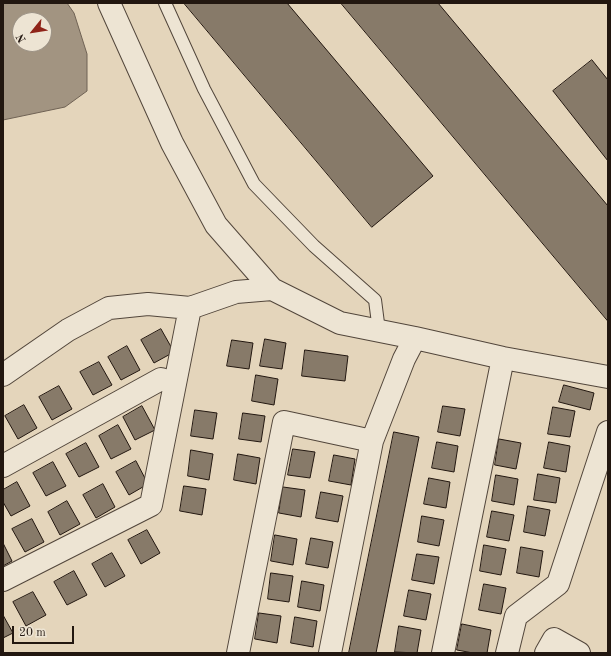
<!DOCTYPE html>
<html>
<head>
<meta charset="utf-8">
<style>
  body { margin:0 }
  #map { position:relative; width:611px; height:656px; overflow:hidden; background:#e4d5bb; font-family:"Old Standard TT",serif }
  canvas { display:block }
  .frame { position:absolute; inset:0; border:4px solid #221710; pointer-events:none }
  .north { position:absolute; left:12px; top:12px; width:40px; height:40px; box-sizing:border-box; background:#ede4d3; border:1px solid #9c9285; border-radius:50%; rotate:240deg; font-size:11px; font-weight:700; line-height:16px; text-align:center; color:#221710 }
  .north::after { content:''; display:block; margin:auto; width:14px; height:18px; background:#8f2418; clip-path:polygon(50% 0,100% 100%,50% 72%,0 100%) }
  .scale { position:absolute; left:12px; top:626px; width:62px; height:18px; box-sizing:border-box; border:2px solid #221710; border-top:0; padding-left:5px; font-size:12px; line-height:14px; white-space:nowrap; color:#221710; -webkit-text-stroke:3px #ede4d3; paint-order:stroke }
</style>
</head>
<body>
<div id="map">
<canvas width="611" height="656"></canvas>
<div class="frame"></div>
<div class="north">N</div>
<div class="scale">20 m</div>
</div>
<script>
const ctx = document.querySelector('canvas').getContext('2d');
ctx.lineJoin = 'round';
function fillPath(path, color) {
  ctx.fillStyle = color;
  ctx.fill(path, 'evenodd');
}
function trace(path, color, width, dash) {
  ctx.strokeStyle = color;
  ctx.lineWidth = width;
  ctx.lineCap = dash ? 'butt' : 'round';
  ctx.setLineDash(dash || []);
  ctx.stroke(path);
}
const water = new Path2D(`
  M3,3H67L74,13L87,54V91L65,107L3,120ZM20,20H44V44H20Z`);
const building = new Path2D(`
  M184,3H287L433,176L372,227Z
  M341,3H438L608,206V321Z
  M592,60L608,80V161L553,91Z
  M161,329L174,352L154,363L141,340Z
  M265,339L286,343L282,369L260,366Z
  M232,340L253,343L249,369L227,366Z
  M127,346L140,370L121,380L108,357Z
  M305,350L348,356L345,381L302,376Z
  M99,362L112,385L93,395L80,372Z
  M256,375L278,379L274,405L252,401Z
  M564,385L594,393L590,410L559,402Z
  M59,386L72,409L52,420L39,397Z
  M24,405L37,428L18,439L5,416Z
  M142,406L155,430L135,440L123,417Z
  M443,406L465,409L460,436L438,432Z
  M553,407L575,411L570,437L548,434Z
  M195,410L217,413L213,439L191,436Z
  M243,413L265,416L261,442L239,439Z
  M118,425L131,449L111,459L99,436Z
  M394,432L419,437L376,653H349Z
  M499,439L521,443L516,469L495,465Z
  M437,442L458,446L454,472L432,468Z
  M549,442L570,446L566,472L544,468Z
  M86,443L99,467L79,477L66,454Z
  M293,449L315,452L310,478L288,475Z
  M191,450L213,454L209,480L188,476Z
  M238,454L260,458L256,484L234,480Z
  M334,455L355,459L351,485L329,481Z
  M136,461L148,484L129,495L116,472Z
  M53,462L66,486L46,496L33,473Z
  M538,474L560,478L556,503L534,500Z
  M496,475L518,479L514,505L492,501Z
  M429,478L450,482L446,508L424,504Z
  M17,482L30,506L11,516L3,502V490Z
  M103,484L115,507L96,518L83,495Z
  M184,486L206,489L202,515L180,511Z
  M283,487L305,490L301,517L279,513Z
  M321,492L343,496L338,522L316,518Z
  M67,501L80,524L60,535L48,512Z
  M528,506L550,510L545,536L524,532Z
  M492,511L514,515L509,541L487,537Z
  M422,516L444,520L439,546L418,542Z
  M32,519L44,542L25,552L12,529Z
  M147,530L160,553L141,564L128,540Z
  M275,535L297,539L293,565L271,561Z
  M311,538L333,542L328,568L306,564Z
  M3,543L12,561L3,566Z
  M484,545L506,549L501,575L480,571Z
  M521,547L543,551L539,577L517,573Z
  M112,553L125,576L105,587L92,564Z
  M417,554L439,557L434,584L412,580Z
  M74,571L87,595L67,605L54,582Z
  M271,573L293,576L289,602L268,599Z
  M302,581L324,585L320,611L298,607Z
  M484,584L506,588L501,614L479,610Z
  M409,590L431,594L426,620L404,616Z
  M33,592L46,615L26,626L13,602Z
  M259,613L281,616L277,643L255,639Z
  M3,615L13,633L3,638Z
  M295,617L317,621L313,647L291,643Z
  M462,624L491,630L487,653H473L457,650Z
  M399,626L421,630L417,653L395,652Z`);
const lane = new Path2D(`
  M165,3L204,89L254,184L314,246L375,300L379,331`);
const street = new Path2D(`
  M109,3L172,143L216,225L272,289L340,323L415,338L503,358L608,377
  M3,375L68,330L109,308L148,304L190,308L236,292L272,289
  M3,466L161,379L175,383
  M3,580L151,505L190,308
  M238,653L284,422L372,441
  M330,653L372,441L404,359L415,338
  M443,653L503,358
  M507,653L516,616L558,584L608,432
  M546,653L554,639L579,653`);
fillPath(water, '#a29481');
trace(water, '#6f6254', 1);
fillPath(building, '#877a69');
trace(building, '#221710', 1);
trace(lane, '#52463b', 14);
trace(street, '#52463b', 24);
trace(lane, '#ede4d3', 12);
trace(street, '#ede4d3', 22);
</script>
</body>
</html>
